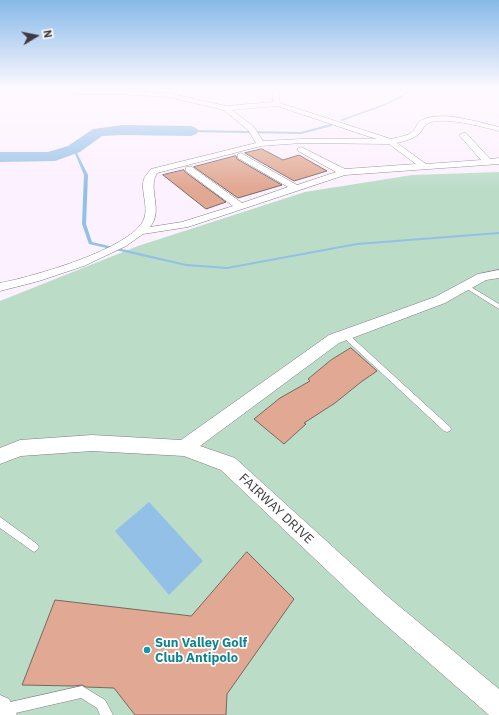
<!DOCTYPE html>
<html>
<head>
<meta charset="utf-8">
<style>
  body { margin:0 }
  #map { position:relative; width:499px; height:715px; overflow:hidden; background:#fcf1ff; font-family:"IBM Plex Sans",sans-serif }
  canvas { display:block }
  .north { position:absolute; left:16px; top:16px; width:40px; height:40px; -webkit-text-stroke:3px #fff; paint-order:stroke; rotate:80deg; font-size:11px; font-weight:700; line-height:16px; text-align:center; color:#3e393f }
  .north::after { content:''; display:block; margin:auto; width:14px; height:18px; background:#3e393f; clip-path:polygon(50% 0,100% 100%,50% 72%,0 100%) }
</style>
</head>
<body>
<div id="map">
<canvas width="499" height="715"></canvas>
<div class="north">N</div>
</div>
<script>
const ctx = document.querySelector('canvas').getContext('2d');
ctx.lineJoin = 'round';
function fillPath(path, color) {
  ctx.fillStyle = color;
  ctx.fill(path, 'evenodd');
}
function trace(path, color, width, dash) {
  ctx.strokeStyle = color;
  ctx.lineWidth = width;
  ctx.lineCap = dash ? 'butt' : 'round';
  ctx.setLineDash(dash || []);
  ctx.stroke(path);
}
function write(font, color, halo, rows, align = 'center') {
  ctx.font = font + ' "IBM Plex Sans",sans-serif';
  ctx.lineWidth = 3.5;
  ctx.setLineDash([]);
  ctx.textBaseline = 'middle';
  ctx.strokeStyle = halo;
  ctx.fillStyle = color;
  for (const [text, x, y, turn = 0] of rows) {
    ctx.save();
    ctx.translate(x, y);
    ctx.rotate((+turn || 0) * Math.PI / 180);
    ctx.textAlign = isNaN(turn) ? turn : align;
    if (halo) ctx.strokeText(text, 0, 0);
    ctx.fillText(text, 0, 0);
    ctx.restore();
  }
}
const green = new Path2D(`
  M499,172V715H0V301L138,246L305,192L412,175Z`);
const water = new Path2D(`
  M149,502L203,561L169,595L115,531Z`);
const stream = new Path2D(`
  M411,89H413C393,106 366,111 342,121L340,120L387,103L404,94Z
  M331,124L332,126L301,134L191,132L190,131L191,130L301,132Z
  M74,148L75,149L88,175L86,224L92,242L186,264L227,267L357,243L499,232V234L357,245L227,269L186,266L89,244L82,224L84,175L73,149Z`);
const river = new Path2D(`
  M123,125L191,126L196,128L199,131L196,134L191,136L123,135L102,136L80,152L55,161L0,162V152H48L68,146L93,129Z`);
const building = new Path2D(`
  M262,149L283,160L299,155L327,171L294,181L245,153Z
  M236,156L237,159L282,185L238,198L194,167Z
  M184,170L185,172L226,202L206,209L163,175Z
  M351,348L377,371L361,382L335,403L304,423L306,424L284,444L254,419L280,398L310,381L308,379L331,360Z
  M247,552L294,599L227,694L226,715H135L114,688L86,687L82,685L73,686L22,685L55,600L191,616Z`);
const service = new Path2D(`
  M466,284L499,304V309L464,287L463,286Z
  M343,333H347L450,427L451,429L450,431L447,432L444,431L343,337L342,335Z
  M0,517L37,544L39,547L37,550L34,552L31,550L0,528Z
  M82,686L105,700L113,715H100L97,708L81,698L7,715L2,713L0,709L2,705L6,703Z`);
const minor = new Path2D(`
  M68,89L168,93L226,106L273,102L272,89H278L280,103L391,139C399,137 409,136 414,130C417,126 417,122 422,120C442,110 477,122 499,127V131C482,127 441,115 427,124C423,126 423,130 420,133C414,139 404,141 397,143L426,164L481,160L459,135L463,133H466L490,159L499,158V164L345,175L188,227L143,234L126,246L84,266L39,281L0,291V283C31,277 132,249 144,219C149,206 140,190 144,179C145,176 149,172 151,169L256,143L248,130L224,110L168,97L119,94H75ZM277,106L367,136L377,139H302L263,141L254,127L232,110ZM302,143L389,144L416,164L345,169L301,147L297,149L298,151L336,172L297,185L241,153L238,154V158L288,187L242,203L192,167H186V171L233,206L182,222L150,227C164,210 147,189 157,173L261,146Z
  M499,270V278L486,280L445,303L339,343L200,446L235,458L387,596L499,689V715H489L371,612L221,470L184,456L92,451L21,456L0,464V448L20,440L92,435L181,440L329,335L435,297L478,274Z
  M0,695L9,699L17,715H0Z`);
const markers = [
  [147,650,4,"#0f9aa8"]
];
const nearStreetnames = [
  ["FAIRWAY DRIVE",276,509,43]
];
const nearCulturenames = [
  ["Sun Valley Golf",155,643],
  ["Club Antipolo",155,658]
];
fillPath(green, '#bbdcc7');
fillPath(water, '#93c0e7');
fillPath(stream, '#93c0e7');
fillPath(river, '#93c0e7');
fillPath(building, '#e1a893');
trace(building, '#786862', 1);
trace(service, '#837985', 1);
trace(minor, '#837985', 1);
fillPath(service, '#fff');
fillPath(minor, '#fff');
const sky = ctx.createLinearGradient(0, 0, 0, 189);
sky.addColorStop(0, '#86b9e8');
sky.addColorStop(0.47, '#fef9ff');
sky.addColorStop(1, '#fef9ff00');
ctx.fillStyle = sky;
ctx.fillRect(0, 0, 499, 189);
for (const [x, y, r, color] of markers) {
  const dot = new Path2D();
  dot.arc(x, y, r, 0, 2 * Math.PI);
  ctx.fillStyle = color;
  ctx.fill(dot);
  trace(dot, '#fff', 1.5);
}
write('13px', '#3e393f', '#fff', nearStreetnames);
write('bold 13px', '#0d838f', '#fff', nearCulturenames, 'left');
</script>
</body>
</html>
